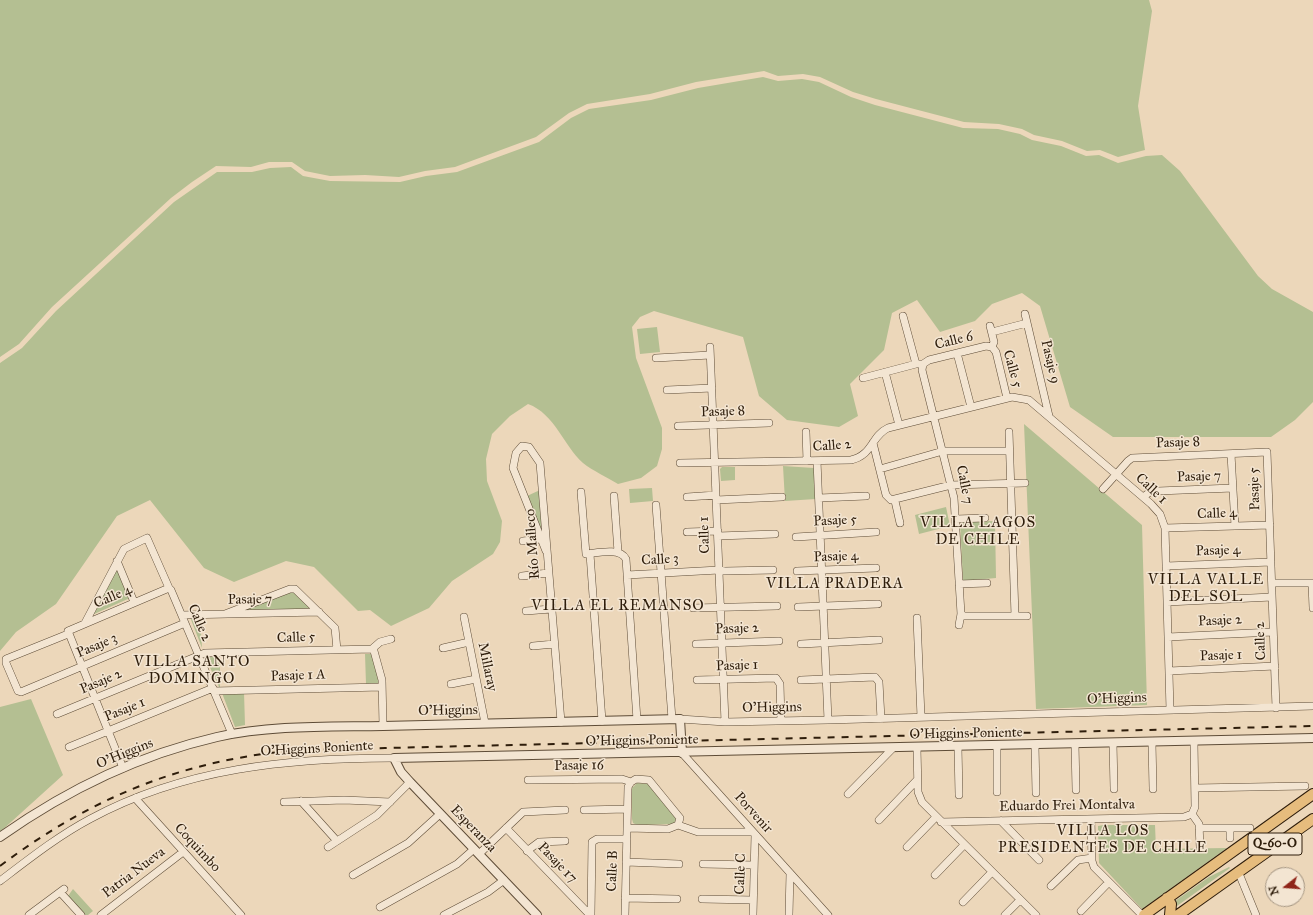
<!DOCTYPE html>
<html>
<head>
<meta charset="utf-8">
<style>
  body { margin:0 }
  #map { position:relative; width:1313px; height:915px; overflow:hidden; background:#ecd7ba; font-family:"IM FELL Great Primer",serif }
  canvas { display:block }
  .north { position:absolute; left:1265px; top:867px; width:40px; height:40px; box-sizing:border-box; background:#f3e5d2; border:1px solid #a49582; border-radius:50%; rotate:253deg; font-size:11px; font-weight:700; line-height:16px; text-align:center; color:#2e1d0b }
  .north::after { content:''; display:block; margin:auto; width:14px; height:18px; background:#8f2418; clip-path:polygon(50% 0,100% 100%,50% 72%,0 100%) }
</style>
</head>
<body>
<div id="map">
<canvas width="1313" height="915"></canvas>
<div class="north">N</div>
</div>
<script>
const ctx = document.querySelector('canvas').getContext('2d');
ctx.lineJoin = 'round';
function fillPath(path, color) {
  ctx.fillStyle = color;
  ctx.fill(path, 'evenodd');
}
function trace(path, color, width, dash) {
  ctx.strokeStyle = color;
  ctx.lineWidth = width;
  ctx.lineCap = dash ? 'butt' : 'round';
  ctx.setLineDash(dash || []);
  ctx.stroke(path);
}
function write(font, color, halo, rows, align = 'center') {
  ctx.font = font + ' "IM FELL Great Primer",serif';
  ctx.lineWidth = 3;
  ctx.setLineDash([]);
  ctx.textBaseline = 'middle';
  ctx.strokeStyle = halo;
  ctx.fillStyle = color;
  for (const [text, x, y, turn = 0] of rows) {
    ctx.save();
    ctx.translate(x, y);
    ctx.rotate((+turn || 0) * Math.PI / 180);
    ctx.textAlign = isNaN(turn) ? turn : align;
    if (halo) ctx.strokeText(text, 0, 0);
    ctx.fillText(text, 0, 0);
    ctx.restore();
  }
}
const green = new Path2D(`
  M0,0H1149L1152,11L1138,106L1145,150L1118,157L1100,150L1087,151L1062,141L1034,135L1022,129L999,124L964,122L876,99L853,92L820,77L803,74L778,76L764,71L696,82L650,94L587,104L569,113L536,137L455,167L425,171L399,177L365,175L330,176L305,171L292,162H269L251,167L216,166L192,182L171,198L52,307L19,344L0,357Z
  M763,77L778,81L802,79L819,82L851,97L875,105L963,128L998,129L1020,134L1032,140L1061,146L1086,156L1099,155L1118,163L1146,156L1162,155L1180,171L1258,276L1272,289L1313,312V402L1295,420L1271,437H1113L1070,407L1040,306L1022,293L992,304L975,321L940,332L917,300L892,313L884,350L850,384L858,416L839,427L787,420L759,396L743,337L654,311L640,317L632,327L636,358L662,428V449L657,466L641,478L618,484C607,477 593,471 583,463C563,445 555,414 528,404L510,416L492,434L486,459L487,481L502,521L500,542L493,554L452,581L429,608L391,626L370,610L358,611L314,567L286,561L234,582L204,568L150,500L117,516L56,604L16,632L0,651V363L22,348L56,311L174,202L217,172H252L270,168L291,167L303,176L330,181L400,182L426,176L457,172L539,142L571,118L589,109L651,100L698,88Z
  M657,327L660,352L640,354L637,329Z
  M1024,424L1142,525L1147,705L1036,709Z
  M783,466L814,468L816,499L785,501Z
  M722,467H735V480L721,481L720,469Z
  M652,488L653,501L630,503L629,489Z
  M540,490L544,533H540L527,496Z
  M946,507L950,526L919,534L915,515Z
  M995,521L996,578L963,581L960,522Z
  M117,567L130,598L92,615Z
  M294,590L315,609L239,612Z
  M190,617H200L202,648Z
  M365,654H372L379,683L366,684Z
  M209,657H220V689L207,661Z
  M244,692L245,725L235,727L222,693Z
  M31,699L63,775L0,832V707Z
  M637,783L648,784L674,814L676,820L674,824L637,825L633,823L632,819V788Z
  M1104,825H1155L1156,849L1227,848L1142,909L1099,863L1098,828V826Z
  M1229,867L1230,868L1177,906L1175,901L1209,877Z
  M73,889L93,911L88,915H85L68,896Z`);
const minor = new Path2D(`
  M1025,314L1049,416
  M903,316L916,364
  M990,326L994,342L992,347
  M992,332L1027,323
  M710,347L725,722
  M992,347L996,352L1007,398
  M957,353L971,407
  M656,358L710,355
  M923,364L922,370L954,498L961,614L959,625
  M923,364L929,360L986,346L992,347
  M885,372L899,425
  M863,378L916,364H923
  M667,390L712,388
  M678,426L769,423
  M806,432L807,461
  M1009,432L1015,616
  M873,443L886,495L891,500L951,485L1025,483
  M1231,454L1235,526
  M817,461L828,720
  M680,463L851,460C873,455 871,436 888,428L1012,397L1029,400L1151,504L1160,514L1165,528L1170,710
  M880,469L943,451H1009
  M1103,489L1128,461L1132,458L1267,452L1276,708
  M581,492L586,554C597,553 620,547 626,559L637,720
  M614,496L618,552
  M687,497L716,495
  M1143,497L1150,492L1158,491L1233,488
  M819,498L866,496
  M716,500L782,497
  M895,501L900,523
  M656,505L672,719
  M956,519L985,518
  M1165,528L1270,525
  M687,532L718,531
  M718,536L775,534
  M796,537L876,532
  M523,541L540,539
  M546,551L513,468L516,453L522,446L529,447L540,463L561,722
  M590,554L602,721
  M117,561L134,602
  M1166,566L1271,562
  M797,571L876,568
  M627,575L719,570L725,571L773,570
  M522,576L548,573
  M1272,583H1313
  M1312,583L1313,608
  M959,584L987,583
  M1167,602L1272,597
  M798,607L878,604
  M693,608L777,606
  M526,611L551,609
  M225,614L290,589H295L335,628L337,650
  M961,614L964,616H1027
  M182,615L319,612
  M464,617L485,723
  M917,618L921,717
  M85,623L124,549L147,538L169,588L171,590L232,734
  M68,634L6,659V663L18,691L21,692L185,623
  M1168,637L1273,632
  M696,644L779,641
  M801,644L879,640
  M533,646L554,644
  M443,648L469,642
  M372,649L374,651L382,680L383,726
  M1169,671L1275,666
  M697,680L776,678L780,684L781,721
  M801,680L875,677L879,682L881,719
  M451,684L476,679
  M214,691L382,687
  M57,714L205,653L372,649L380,642L391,639
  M680,719L725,722L828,720L1313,706
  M1113,743L1114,789
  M1152,743L1153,789
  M1075,744L1076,790
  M1035,745L1036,793
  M997,746V792
  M69,747L213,688
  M958,747L959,795
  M917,748L918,792L922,802L1036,915
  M682,753L828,915
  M123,768L68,631L169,588
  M528,780L622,779L631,782
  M1195,788L1305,786
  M848,794L893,748
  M135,798L241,915
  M301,801L337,841
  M284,802L344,800L390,802
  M584,810L627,809
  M1192,814L1195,807L1194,742
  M1192,814L1199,824L1200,847
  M1091,819L1092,861L1094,867L1142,915
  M879,820L917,780
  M1001,821L1039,860
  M941,822L1184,817L1192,814
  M678,825L698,832H753
  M506,828L590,915
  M1199,828H1250
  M1230,838V828
  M328,847L377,815L410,782
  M907,847L936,817
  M527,851L539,842L565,841
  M479,854L523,812L565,810
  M626,862L679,864
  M703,864L754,865
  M1238,871L1256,915
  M353,875L408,843L440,814
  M935,875L964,845
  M0,881C29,859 58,836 90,819C184,768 289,758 394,758
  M1051,886L1078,860L1092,858
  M60,892L81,915
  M625,898L677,899
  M702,899L753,900
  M963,902L992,872
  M380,907L457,864L474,849
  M1081,911L1108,883
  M29,915L64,889
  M101,915L183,852
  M444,915L488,892L504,880
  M591,915L592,842L597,839H627
  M625,915L628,787L631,782L636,779L649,780L680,818L678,825L668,829L627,828
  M753,915L755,835
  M789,915L790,873
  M1005,915L1020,900`);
const tertiary = new Path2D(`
  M0,837C65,791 139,755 217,737C271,725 328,727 383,726C482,723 581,721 680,719L682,753
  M537,915L410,782L401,772L394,758L1313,738`);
const primary = new Path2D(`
  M1167,898L1171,904L1170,915
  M1144,915L1313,794
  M1178,915L1313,819`);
const rail = new Path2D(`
  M0,866C85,802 172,764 279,752C314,749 349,749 385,748L1313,726`);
const shields = [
  [1275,844,54]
];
const shieldNames = [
  ["Q-60-O",1275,844]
];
const streetNames = [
  ["Calle 6",954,341,-14],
  ["Pasaje 9",1050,362,77],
  ["Calle 5",1012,369,74],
  ["Pasaje 8",723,412,-2],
  ["Pasaje 8",1178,443,-2],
  ["Calle 2",832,446,-4],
  ["Pasaje 7",1199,477,-2],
  ["Calle 7",964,485,79],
  ["Calle 1",1151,489,43],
  ["Pasaje 5",1255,489,-92],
  ["Calle 4",1217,514,-2],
  ["Pasaje 5",835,521,-3],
  ["Calle 1",705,535,-92],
  ["Río Malleco",533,544,-94],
  ["Pasaje 4",1218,551,-2],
  ["Pasaje 4",836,557,-2],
  ["Calle 3",660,560,-3],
  ["Calle 4",113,597,-23],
  ["Pasaje 7",250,600,-1],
  ["Pasaje 2",1220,621,-3],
  ["Calle 2",199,623,67],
  ["Pasaje 2",737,629,-2],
  ["Calle 5",296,638,-2],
  ["Calle 2",1261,641,-92],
  ["Pasaje 3",97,646,-23],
  ["Pasaje 1",1221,656,-2],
  ["Pasaje 1",737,666,-2],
  ["Millaray",487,667,78],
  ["Pasaje 1 A",298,676,-2],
  ["Pasaje 2",101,682,-23],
  ["O'Higgins",1117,699,-2],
  ["O'Higgins",772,708,-1],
  ["Pasaje 1",125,710,-22],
  ["O'Higgins",448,711,-1],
  ["O'Higgins Poniente",966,734,-1],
  ["O'Higgins Poniente",642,741,-1],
  ["O'Higgins Poniente",317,749,-3],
  ["O'Higgins",125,754,-22],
  ["Pasaje 16",579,766,-1],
  ["Eduardo Frei Montalva",1067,806,-1],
  ["Porvenir",753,813,48],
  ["Esperanza",473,829,46],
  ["Coquimbo",197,848,47],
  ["Pasaje 17",557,863,46],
  ["Calle B",613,871,-88],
  ["Patria Nueva",134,873,-37],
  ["Calle C",741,874,-88]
];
const neighbourhoodNames = [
  ["VILLA LAGOS",978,523],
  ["DE CHILE",978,540],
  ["VILLA VALLE",1206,580],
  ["DEL SOL",1206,597],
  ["VILLA PRADERA",835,584],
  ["VILLA EL REMANSO",618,606],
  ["VILLA SANTO",192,662],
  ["DOMINGO",192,679],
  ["VILLA LOS",1103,831],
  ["PRESIDENTES DE CHILE",1103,848]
];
fillPath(green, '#b4bf92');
trace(minor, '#5e4c37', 8);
trace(tertiary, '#5e4c37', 10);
trace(primary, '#2e1d0b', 12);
trace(minor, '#f3e5d2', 7);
trace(tertiary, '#f3e5d2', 8);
trace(primary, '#e6bc7d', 10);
trace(rail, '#2e1d0b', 2, [7, 7]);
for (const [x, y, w] of shields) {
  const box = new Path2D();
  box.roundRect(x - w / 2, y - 11, w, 22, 3);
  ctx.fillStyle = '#f3e5d2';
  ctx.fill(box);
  trace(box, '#2e1d0b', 1);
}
write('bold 13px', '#2e1d0b', null, shieldNames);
write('14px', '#2e1d0b', '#f3e5d2', streetNames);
ctx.letterSpacing = '1px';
write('15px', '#2e1d0b', '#f3e5d2', neighbourhoodNames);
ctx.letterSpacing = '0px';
</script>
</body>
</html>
